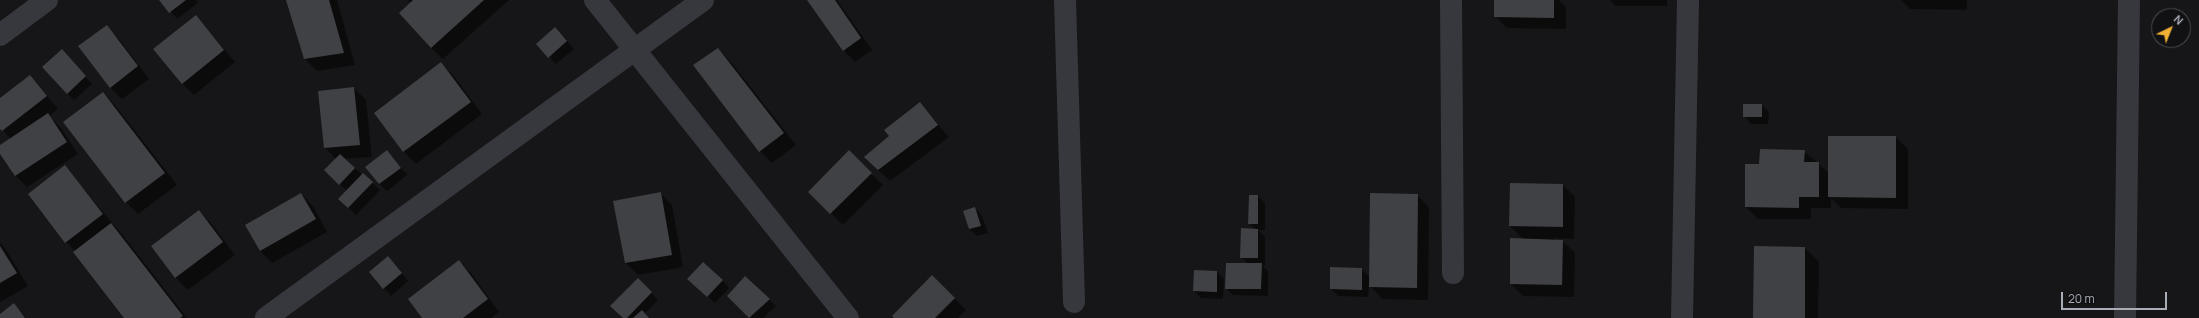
<!DOCTYPE html>
<html>
<head>
<meta charset="utf-8">
<style>
  body { margin:0 }
  #map { position:relative; width:2199px; height:318px; overflow:hidden; background:#161618; font-family:Manrope,sans-serif }
  canvas { display:block }
  .north { position:absolute; left:2151px; top:8px; width:40px; height:40px; box-sizing:border-box; background:#111113; border:1px solid #4d4f55; border-radius:50%; rotate:43deg; font-size:11px; font-weight:700; line-height:16px; text-align:center; color:#a8adb8 }
  .north::after { content:''; display:block; margin:auto; width:14px; height:18px; background:#f2b134; clip-path:polygon(50% 0,100% 100%,50% 72%,0 100%) }
  .scale { position:absolute; left:2061px; top:292px; width:106px; height:18px; box-sizing:border-box; border:2px solid #a8adb8; border-top:0; padding-left:5px; font-size:12px; line-height:14px; white-space:nowrap; color:#a8adb8; -webkit-text-stroke:3px #111113; paint-order:stroke }
</style>
</head>
<body>
<div id="map">
<canvas width="2199" height="318"></canvas>
<div class="north">N</div>
<div class="scale">20 m</div>
</div>
<script>
const ctx = document.querySelector('canvas').getContext('2d');
ctx.lineJoin = 'round';
function fillPath(path, color) {
  ctx.fillStyle = color;
  ctx.fill(path, 'evenodd');
}
function trace(path, color, width, dash) {
  ctx.strokeStyle = color;
  ctx.lineWidth = width;
  ctx.lineCap = dash ? 'butt' : 'round';
  ctx.setLineDash(dash || []);
  ctx.stroke(path);
}
const shadow = new Path2D(`
  M161,0H196L198,3L177,19Z
  M287,0H337L355,65L317,71L305,59Z
  M408,0H509L443,59L431,48L411,3Z
  M808,0H837L872,50L855,62L843,50Z
  M1495,0H1559L1566,7V29L1507,28L1495,16Z
  M1610,0H1667V6H1616Z
  M1901,0H1967V10L1910,9Z
  M196,16L235,62L194,95L182,83Z
  M106,26L118,38L149,79L122,99L111,88L79,47Z
  M562,35L574,49L556,64L537,44Z
  M718,49L730,61L796,145L772,163L760,151L695,65Z
  M69,58L92,84L74,100L67,93Z
  M441,63L453,75L482,114L416,164L404,152L375,113Z
  M30,76L58,109L49,116L60,127L78,154L27,187L15,175L0,152V146L11,139L0,127V99Z
  M354,88L366,100L372,157L344,159L380,190L356,215L340,199L347,191L326,170L336,159L325,148Z
  M103,93L115,105L177,185L138,214L126,202L65,122Z
  M920,104L949,137L890,181L877,169L891,137Z
  M1762,105L1769,112L1768,124H1751L1744,116Z
  M1896,137L1908,149V209L1841,208L1831,198V208H1811V219H1758L1746,207L1760,165L1804,151L1829,173Z
  M387,151L407,175L387,191L379,184Z
  M849,152L883,185L843,225L810,192Z
  M65,167L125,238L187,318H125L75,251L66,242Z
  M1511,184L1563,185L1575,197L1574,239L1554,238V240L1563,241L1575,253L1574,297L1523,296L1511,284L1524,240L1510,226Z
  M660,193L672,205L683,267L638,275L626,263Z
  M301,194L313,206L327,232L272,263L260,251Z
  M1417,195L1429,207L1428,300L1382,299L1369,285L1368,297L1338,296L1331,289L1361,269L1370,277Z
  M1258,196L1265,203V230H1258L1265,237V265H1262L1268,271V296L1233,295L1226,288L1248,264L1241,257L1256,230L1249,223Z
  M975,208L982,216L988,233L977,236L970,229L964,212Z
  M199,211L211,223L235,255L188,290L176,278L152,246Z
  M0,243L5,248L28,286L0,302Z
  M1805,248L1819,262L1818,318H1754Z
  M459,261L471,273L499,312L491,318H423Z
  M395,264L408,281L391,296L384,288Z
  M1195,271L1217,272L1224,279L1223,299L1201,298L1194,291Z
  M932,277L966,310L958,318H895Z
  M638,279L658,300L644,314L648,318H624Z
  M722,280L729,288L715,303L696,286Z
  M728,296L769,299L776,306L763,318H749Z
  M14,304L26,318H0V315Z`);
const building = new Path2D(`
  M159,0H186L169,13Z
  M286,0H329L344,53L304,59Z
  M413,0H484L431,48L399,13Z
  M807,0H835L861,38L843,51Z
  M1494,0H1554V18L1494,17Z
  M196,15L224,50L182,84L153,49Z
  M107,25L138,66L110,88L78,46Z
  M555,27L567,41L548,58L536,44Z
  M718,48L784,133L759,152L693,65Z
  M62,49L86,76L67,94L42,67Z
  M441,62L471,102L403,152L374,113Z
  M30,75L47,96L2,131L0,129V98Z
  M354,87L360,145L324,148L318,91Z
  M103,92L165,173L125,203L63,122Z
  M920,102L938,125L878,170L864,157L889,136L884,130Z
  M1743,104H1762V117H1743Z
  M48,113L67,142L15,176L0,154V145Z
  M1828,136H1896V198L1828,197Z
  M1760,149L1805,150L1804,162H1819V197H1799V208L1745,207V164H1759Z
  M387,150L401,168L379,184L365,167Z
  M849,150L872,173L830,214L808,192Z
  M340,154L355,168L339,185L324,170Z
  M65,165L103,214L65,243L28,194Z
  M363,173L373,182L348,208L338,199Z
  M1510,183L1563,184V227L1509,226Z
  M661,192L672,255L625,263L613,201Z
  M301,193L316,219L260,251L245,225Z
  M1370,193L1418,194L1417,288L1369,287Z
  M1249,195H1258V224H1248Z
  M975,207L981,226L969,229L963,211Z
  M199,210L223,242L175,278L151,246Z
  M111,223L183,316L180,318H124L73,252Z
  M1241,228L1258,229V258H1240Z
  M1510,238L1563,240L1562,285L1510,284Z
  M0,246L17,273L0,283Z
  M1754,246L1805,247V318H1753Z
  M388,256L402,273L383,289L369,272Z
  M459,260L488,299L463,318H422L408,299Z
  M703,262L723,280L707,297L687,279Z
  M1226,263H1262L1261,289H1225Z
  M1330,267L1362,268V290L1330,289Z
  M1194,270L1217,271V292L1193,291Z
  M932,275L955,298L935,318H894L892,316Z
  M745,276L770,299L749,318L727,296Z
  M638,278L652,292L627,318H623L610,306Z
  M14,303L25,318H0V314Z
  M642,310L649,318H633Z`);
const minor = new Path2D(`
  M595,0L848,318
  M1065,0L1074,302
  M1451,0L1453,273
  M0,35L47,0
  M266,318L703,0
  M1682,318L1688,0
  M2125,318L2129,0`);
fillPath(shadow, '#0007');
fillPath(building, '#404145');
trace(minor, '#37383d', 22);
</script>
</body>
</html>
